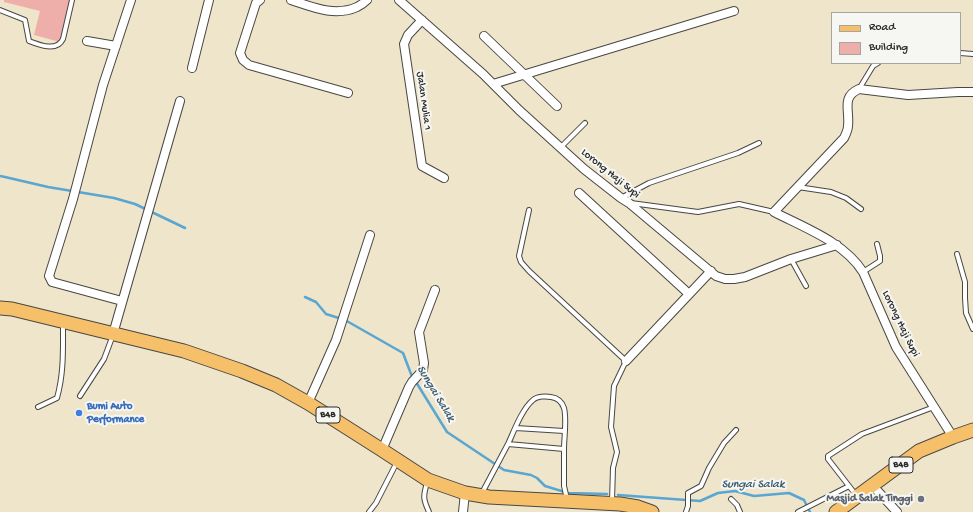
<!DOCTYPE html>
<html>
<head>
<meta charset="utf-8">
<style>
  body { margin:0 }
  #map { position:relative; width:973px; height:512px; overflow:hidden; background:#efe5cb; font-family:"Gochi Hand",sans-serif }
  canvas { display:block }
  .legend { position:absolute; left:831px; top:12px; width:130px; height:52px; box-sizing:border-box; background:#f6f6f2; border:1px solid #a5a5a2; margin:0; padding:5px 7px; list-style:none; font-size:12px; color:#2b2b2b }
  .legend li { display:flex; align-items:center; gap:8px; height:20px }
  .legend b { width:20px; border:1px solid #a5a5a2 }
</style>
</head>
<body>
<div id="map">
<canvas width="973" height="512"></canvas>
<ul class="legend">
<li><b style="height:5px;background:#f6c06b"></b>Road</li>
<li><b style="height:11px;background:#eeafaa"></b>Building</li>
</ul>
</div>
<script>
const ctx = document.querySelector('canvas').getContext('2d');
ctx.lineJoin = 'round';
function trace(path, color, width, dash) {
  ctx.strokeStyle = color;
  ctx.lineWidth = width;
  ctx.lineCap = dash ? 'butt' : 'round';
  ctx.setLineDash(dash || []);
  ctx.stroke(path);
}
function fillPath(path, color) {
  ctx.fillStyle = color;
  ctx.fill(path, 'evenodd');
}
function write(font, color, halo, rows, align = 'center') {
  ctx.font = font + ' "Gochi Hand",sans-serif';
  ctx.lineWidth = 4;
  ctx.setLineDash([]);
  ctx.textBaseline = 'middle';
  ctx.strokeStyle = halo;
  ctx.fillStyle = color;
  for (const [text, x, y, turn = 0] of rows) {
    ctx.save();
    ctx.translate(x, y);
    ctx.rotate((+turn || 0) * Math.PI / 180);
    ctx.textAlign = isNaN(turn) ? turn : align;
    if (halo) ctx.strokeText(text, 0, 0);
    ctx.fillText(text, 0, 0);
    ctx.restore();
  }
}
const stream = new Path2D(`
  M0,176L5,177L48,187L114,198L135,204L185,228
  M305,297L316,302L326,314L345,320L403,353L411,374L447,432L504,470L531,475L537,478L545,486L568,493L607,494
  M618,495L700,501L718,493L735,491L754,496L789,493L804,500L810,512`);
const building = new Path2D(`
  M4,0H71L60,42L34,35L40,11L4,2Z`);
const service = new Path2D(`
  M0,10L25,20L29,41C39,45 57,52 63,39L72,0
  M960,53L973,54
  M859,89L873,66L878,63
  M561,147L585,123
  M798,187L831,192L846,198L861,209
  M621,198L649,183L738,153L759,143
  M631,203L698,212L739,204L774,212
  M529,210L519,256L521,262L529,271L626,361L614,386L611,427L617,452L613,468L612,501
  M957,254L965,282V298L966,313L973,329
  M791,259L806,286
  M863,272L880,261V256L877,244
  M80,396L104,359L113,335
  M38,407L57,398C64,373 63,349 63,324
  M516,428L564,431
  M508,444C514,431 522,409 533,400C537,396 546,396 551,397C558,398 562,402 564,408C567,419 564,438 564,449
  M427,483C423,496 423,499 429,512
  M482,493L508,444L564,449V486L567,499
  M856,495L828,459V456L862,434L934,407
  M731,499L737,505L740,512
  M369,512L376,503L397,462
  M686,512L688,506V493L701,486L709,468L724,443L736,430
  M798,512L849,486`);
const minor = new Path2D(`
  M260,0L256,3L240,53L243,60L249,65L348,93
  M291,0C312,7 335,17 357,7C361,5 364,3 367,0
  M399,0L483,74L519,110L584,169L621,198L629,203L716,276L725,279H734L745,277L791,259L837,245
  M422,20L408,35L404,44L422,166L444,178
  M484,36L557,106
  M87,41L116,46
  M192,68L209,0
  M493,84L734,11
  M579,193L689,294
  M122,301L52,282L49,276L73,199L103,85L131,0
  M113,334L180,101
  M626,361L711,271
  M308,403L336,340L370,235
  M953,437L896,347L863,272C844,242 805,228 774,212L844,138C846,134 848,130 848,126C850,110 841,97 859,89L908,95L958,92H973
  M382,450L409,387L412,382L423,370L424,363L419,332L435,290
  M873,486L897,512
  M463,512L465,493`);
const primary = new Path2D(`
  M0,308L12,309L184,351L242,371L276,385L308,403L382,450L428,480L465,493L489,497L620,504L638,507L652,512
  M836,512L919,451L953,437L973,430`);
const markers = [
  [79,413,4,"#3f7fe0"],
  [921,499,4,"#6b7280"]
];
const shields = [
  [328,415,24],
  [901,465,24]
];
const shieldNames = [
  ["B48",328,415],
  ["B48",901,465]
];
const streetNames = [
  ["Jalan Mulia 1",423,101,82],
  ["Lorong Haji Supi",610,174,39],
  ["Lorong Haji Supi",900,324,64]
];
const shopNames = [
  ["Bumi Auto",87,407],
  ["Performance",87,420]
];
const worshipNames = [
  ["Masjid Salak Tinggi",913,499]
];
const waterNames = [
  ["Sungai Salak",435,394,59],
  ["Sungai Salak",753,485]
];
trace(stream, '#58a6d1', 2.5);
fillPath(building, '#eeafaa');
trace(service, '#484743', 6);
trace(minor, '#484743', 10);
trace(primary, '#484743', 15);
trace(service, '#fff', 4);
trace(minor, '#fff', 8);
trace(primary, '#f6c06b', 13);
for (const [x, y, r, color] of markers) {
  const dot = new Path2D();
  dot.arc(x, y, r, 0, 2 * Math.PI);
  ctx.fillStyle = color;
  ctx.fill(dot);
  trace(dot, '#f6f6f2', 1.5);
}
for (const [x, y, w] of shields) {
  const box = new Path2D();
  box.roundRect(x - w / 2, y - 8, w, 16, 3);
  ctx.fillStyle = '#f6f6f2';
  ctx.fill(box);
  trace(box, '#2b2b2b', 1);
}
write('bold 10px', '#2b2b2b', null, shieldNames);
write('11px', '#2b2b2b', '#f6f6f2', streetNames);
write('bold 11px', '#366cbe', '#f6f6f2', shopNames, 'left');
write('bold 11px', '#5b616d', '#f6f6f2', worshipNames, 'right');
write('italic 12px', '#3d5c6d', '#f6f6f2', waterNames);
</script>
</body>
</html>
